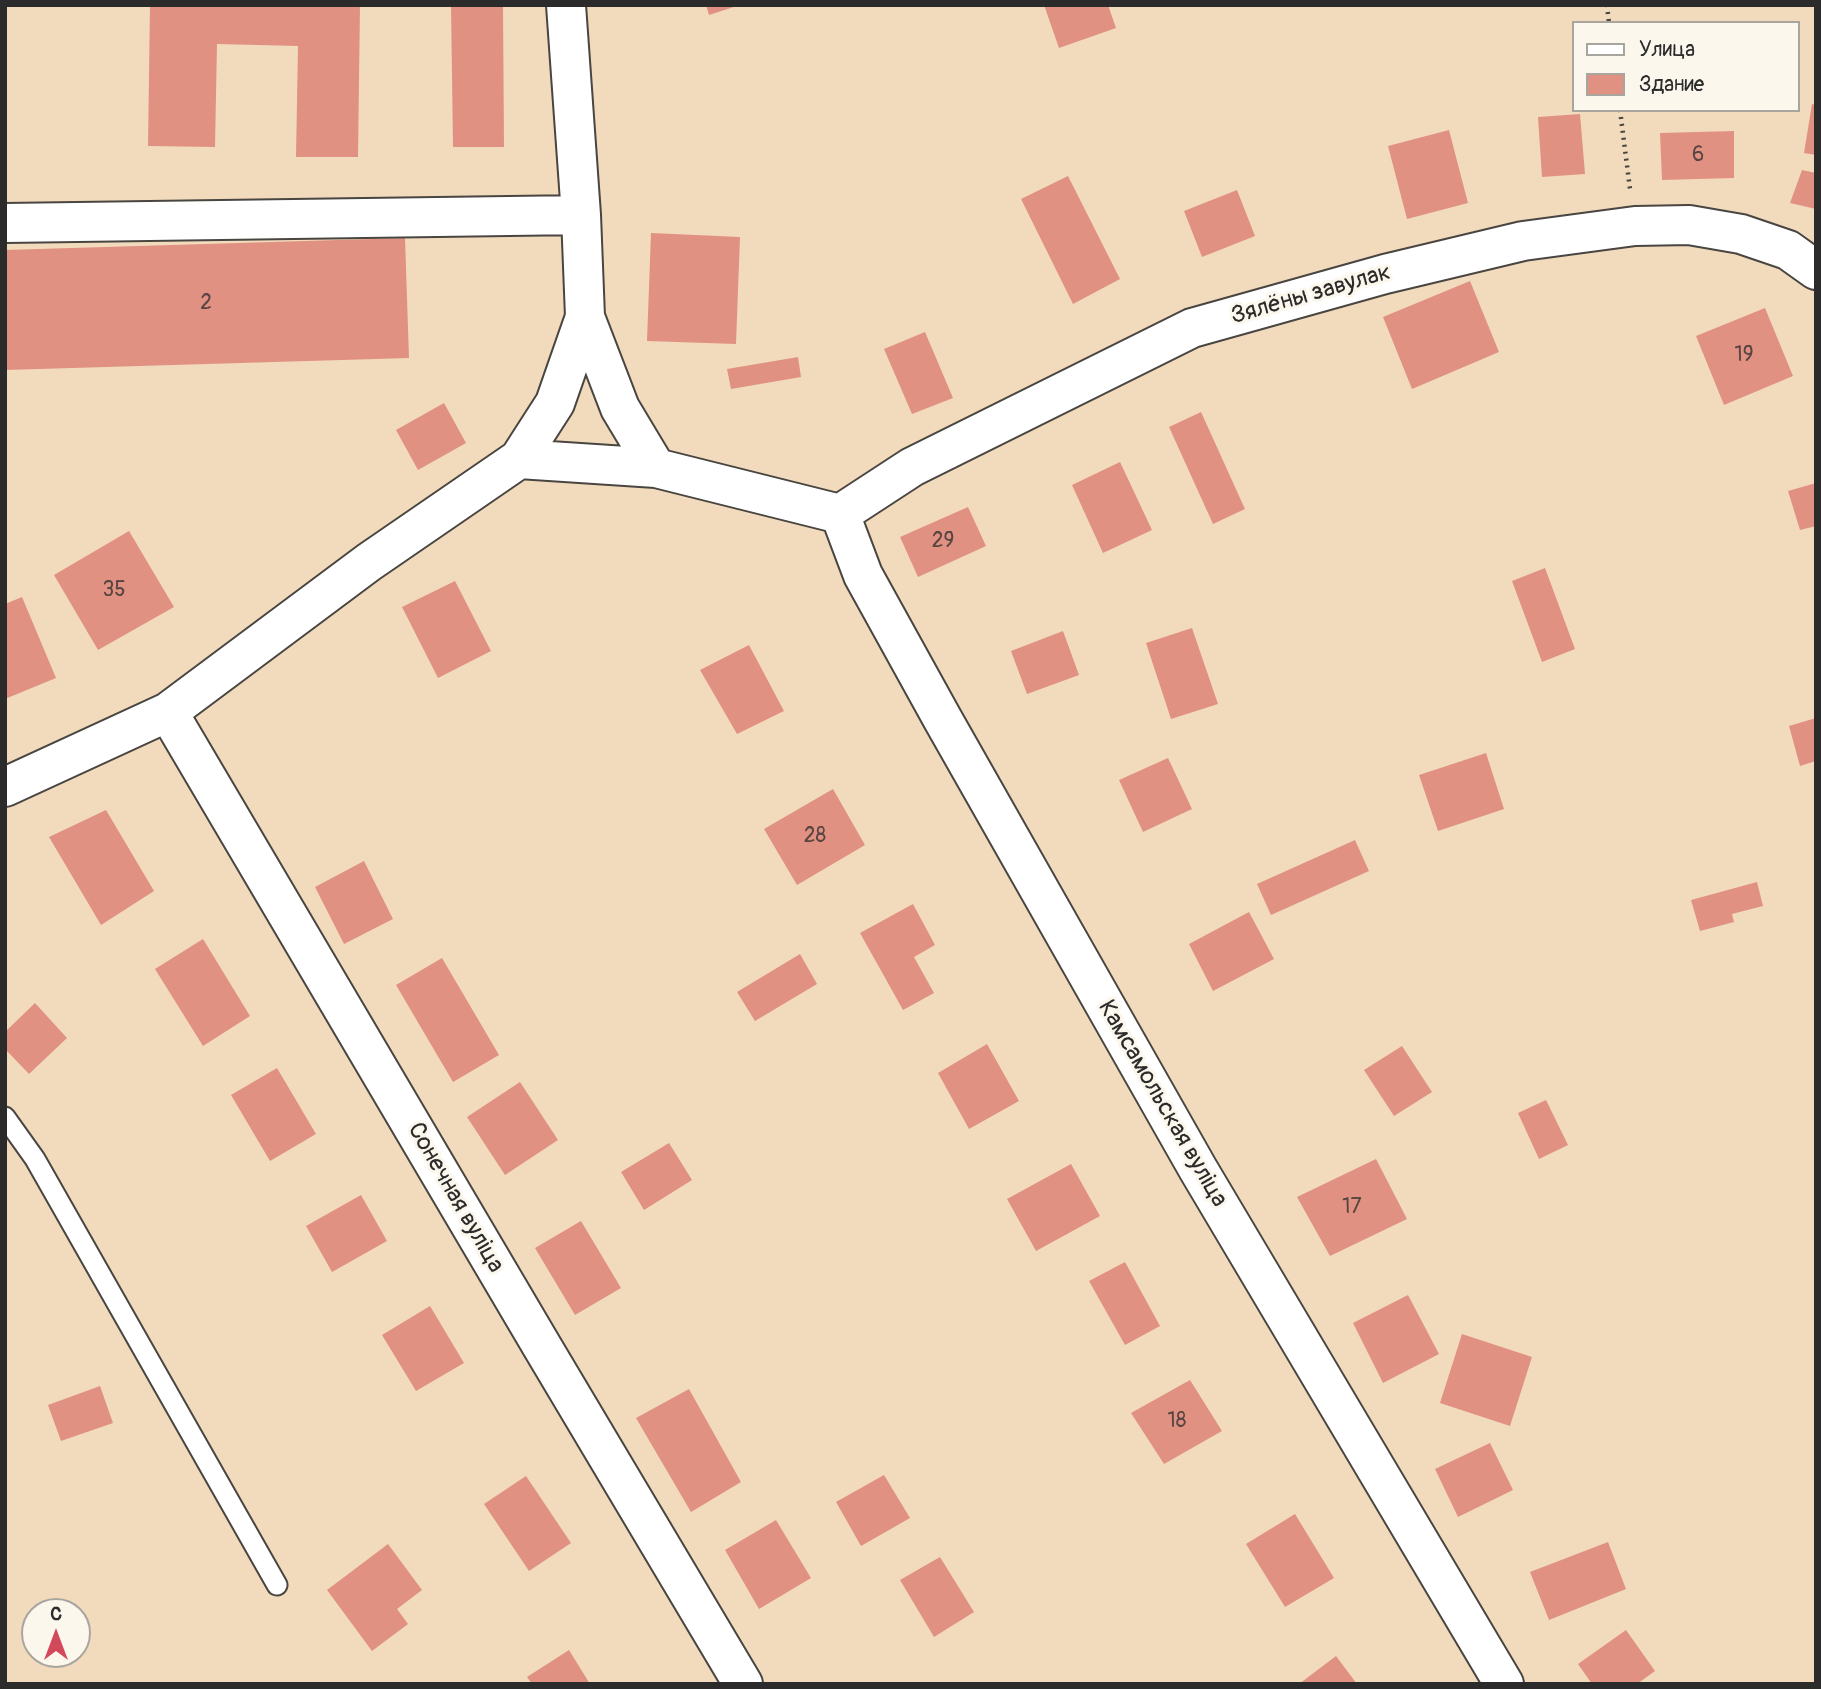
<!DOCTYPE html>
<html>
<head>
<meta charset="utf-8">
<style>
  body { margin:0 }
  #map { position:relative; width:1821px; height:1689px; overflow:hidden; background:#f1dbbc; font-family:Pangolin,sans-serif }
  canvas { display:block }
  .frame { position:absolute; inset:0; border:7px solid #2b2b2b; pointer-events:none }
  .legend { position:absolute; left:1572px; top:21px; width:228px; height:91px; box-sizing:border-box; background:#fbf7ec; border:2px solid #a8a59f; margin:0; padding:9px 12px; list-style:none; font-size:21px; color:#2b2b2b }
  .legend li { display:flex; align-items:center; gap:14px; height:35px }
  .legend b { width:35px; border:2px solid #a8a59f }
  .north { position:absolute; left:21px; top:1598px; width:70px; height:70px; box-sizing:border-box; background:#fbf7ec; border:2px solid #a8a59f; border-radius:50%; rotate:0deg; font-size:19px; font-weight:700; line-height:28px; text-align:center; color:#2b2b2b }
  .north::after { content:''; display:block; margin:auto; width:24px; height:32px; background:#d1495b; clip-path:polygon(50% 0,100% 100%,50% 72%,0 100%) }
</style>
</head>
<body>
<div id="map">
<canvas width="1821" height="1689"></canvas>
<div class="frame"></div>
<ul class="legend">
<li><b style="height:9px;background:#fff"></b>Улица</li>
<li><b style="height:19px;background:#e19182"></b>Здание</li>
</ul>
<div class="north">С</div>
</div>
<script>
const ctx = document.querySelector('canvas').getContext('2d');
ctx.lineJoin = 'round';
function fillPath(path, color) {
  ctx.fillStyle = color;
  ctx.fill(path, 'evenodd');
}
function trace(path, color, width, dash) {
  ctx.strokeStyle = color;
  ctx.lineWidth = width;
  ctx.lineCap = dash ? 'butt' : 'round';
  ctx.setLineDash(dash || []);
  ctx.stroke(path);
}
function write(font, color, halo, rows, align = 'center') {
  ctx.font = font + ' Pangolin,sans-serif';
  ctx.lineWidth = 6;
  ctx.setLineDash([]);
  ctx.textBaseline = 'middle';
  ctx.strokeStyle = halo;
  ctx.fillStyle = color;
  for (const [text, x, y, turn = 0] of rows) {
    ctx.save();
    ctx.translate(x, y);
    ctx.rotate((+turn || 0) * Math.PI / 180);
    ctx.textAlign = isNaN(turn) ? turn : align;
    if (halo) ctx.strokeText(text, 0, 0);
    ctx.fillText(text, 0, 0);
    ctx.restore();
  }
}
const building = new Path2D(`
  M150,5H360L358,157H296L298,46L217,44L215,147L148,146Z
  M451,5H503L504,147H453Z
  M706,5H737V6L709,15Z
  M1044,5H1108L1116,28L1059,48Z
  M1812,104L1816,105V155L1804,153Z
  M1580,114L1585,174L1542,177L1538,117Z
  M1449,130L1468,203L1407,219L1388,146Z
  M1734,131V178L1662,180L1660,133Z
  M1802,170L1816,173V209L1790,203Z
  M1068,176L1120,279L1073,304L1021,199Z
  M1237,190L1255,236L1202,257L1184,211Z
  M651,233L740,237L736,344L647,341Z
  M405,238L409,358L5,370V250Z
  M1470,281L1499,352L1412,389L1383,317Z
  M1765,308L1793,376L1724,405L1696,336Z
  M925,332L953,398L912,414L884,349Z
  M798,357L801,377L731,389L727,369Z
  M444,403L466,443L418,470L396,430Z
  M1201,412L1245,509L1213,524L1169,427Z
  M1120,462L1152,530L1103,553L1072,485Z
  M1816,483V526L1800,530L1788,491Z
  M968,507L986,546L918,577L900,537Z
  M129,531L174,607L98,650L54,575Z
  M1545,568L1575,649L1542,662L1512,581Z
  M455,581L491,651L438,678L402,607Z
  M22,597L56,678L5,699V604Z
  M1192,628L1218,704L1171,719L1146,643Z
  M1063,631L1079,675L1027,694L1011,651Z
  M749,645L784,711L737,734L700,670Z
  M1816,718V761L1800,766L1789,726Z
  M1486,753L1504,809L1438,831L1419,775Z
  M1168,758L1192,809L1143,832L1119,780Z
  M833,789L865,845L797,885L764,829Z
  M106,810L154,891L101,925L49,837Z
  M1355,840L1369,871L1271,915L1257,884Z
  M364,861L393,919L344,944L315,887Z
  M1757,882L1763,906L1732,914L1734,922L1700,931L1691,900Z
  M913,904L935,945L914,957L934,993L903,1010L860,933Z
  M1249,912L1274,959L1213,991L1189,944Z
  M203,939L250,1016L203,1046L155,969Z
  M800,954L817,984L755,1021L737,992Z
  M442,958L499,1055L453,1082L396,985Z
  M35,1003L67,1038L29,1074L5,1049V1032Z
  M987,1044L1019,1101L969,1129L938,1073Z
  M1402,1046L1432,1092L1394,1116L1364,1070Z
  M277,1068L316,1134L270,1161L231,1095Z
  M520,1082L558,1140L505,1175L467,1117Z
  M1546,1100L1568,1145L1539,1159L1518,1113Z
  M669,1143L692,1180L644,1210L621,1172Z
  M1376,1159L1407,1219L1330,1256L1297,1197Z
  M1071,1164L1100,1216L1036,1251L1007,1199Z
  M361,1195L387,1241L332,1272L306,1226Z
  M581,1221L621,1288L575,1315L535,1248Z
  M1125,1262L1160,1326L1125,1345L1089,1281Z
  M1408,1295L1439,1354L1383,1383L1353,1323Z
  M430,1306L464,1363L416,1391L382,1335Z
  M1462,1334L1532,1357L1510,1426L1440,1403Z
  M1190,1380L1222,1431L1164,1464L1131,1413Z
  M100,1386L113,1423L61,1441L48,1405Z
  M689,1389L741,1482L691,1512L636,1418Z
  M1490,1443L1513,1490L1458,1517L1435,1469Z
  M884,1475L910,1518L861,1546L836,1502Z
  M526,1476L571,1543L529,1571L484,1504Z
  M1295,1514L1334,1578L1285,1607L1246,1544Z
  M776,1520L811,1578L759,1609L725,1550Z
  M1608,1542L1626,1589L1549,1620L1530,1572Z
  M388,1544L422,1590L397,1609L408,1624L372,1651L327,1590Z
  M940,1557L974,1612L934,1637L900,1580Z
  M1626,1630L1655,1671L1637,1684H1592L1578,1664Z
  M569,1650L590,1684H532L527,1677Z
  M1336,1656L1357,1684H1299Z`);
const path = new Path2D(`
  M1607,5L1609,23
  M1620,110L1630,189`);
const lane = new Path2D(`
  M5,1117L35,1159L277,1585`);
const street = new Path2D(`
  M5,223L581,215
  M585,317L620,408L656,468
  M519,459L656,468L840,514
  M840,514L863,575L942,718L1198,1169L1504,1684
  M840,514L912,467L1192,328L1385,274L1523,241L1635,226L1689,225L1741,234L1788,250L1816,270
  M168,712L540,1343L743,1684
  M5,787L168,712L369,562L519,459L555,403L585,317L581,215L566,5`);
const numberNames = [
  ["6",1698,156],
  ["2",206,304],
  ["19",1744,356],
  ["29",943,542],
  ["35",114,591],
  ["28",815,837],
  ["17",1352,1208],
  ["18",1177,1422]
];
const streetNames = [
  ["Зялёны завулак",1311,295,-16],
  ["Камсамольская вуліца",1162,1104,60],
  ["Сонечная вуліца",455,1198,60]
];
fillPath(building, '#e19182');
trace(lane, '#494541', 23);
trace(street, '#494541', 42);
trace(path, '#494541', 4.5, [2, 5]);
trace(lane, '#fff', 19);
trace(street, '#fff', 38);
write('21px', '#584441', null, numberNames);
write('24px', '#2b2b2b', '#fbf7ec', streetNames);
</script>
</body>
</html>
